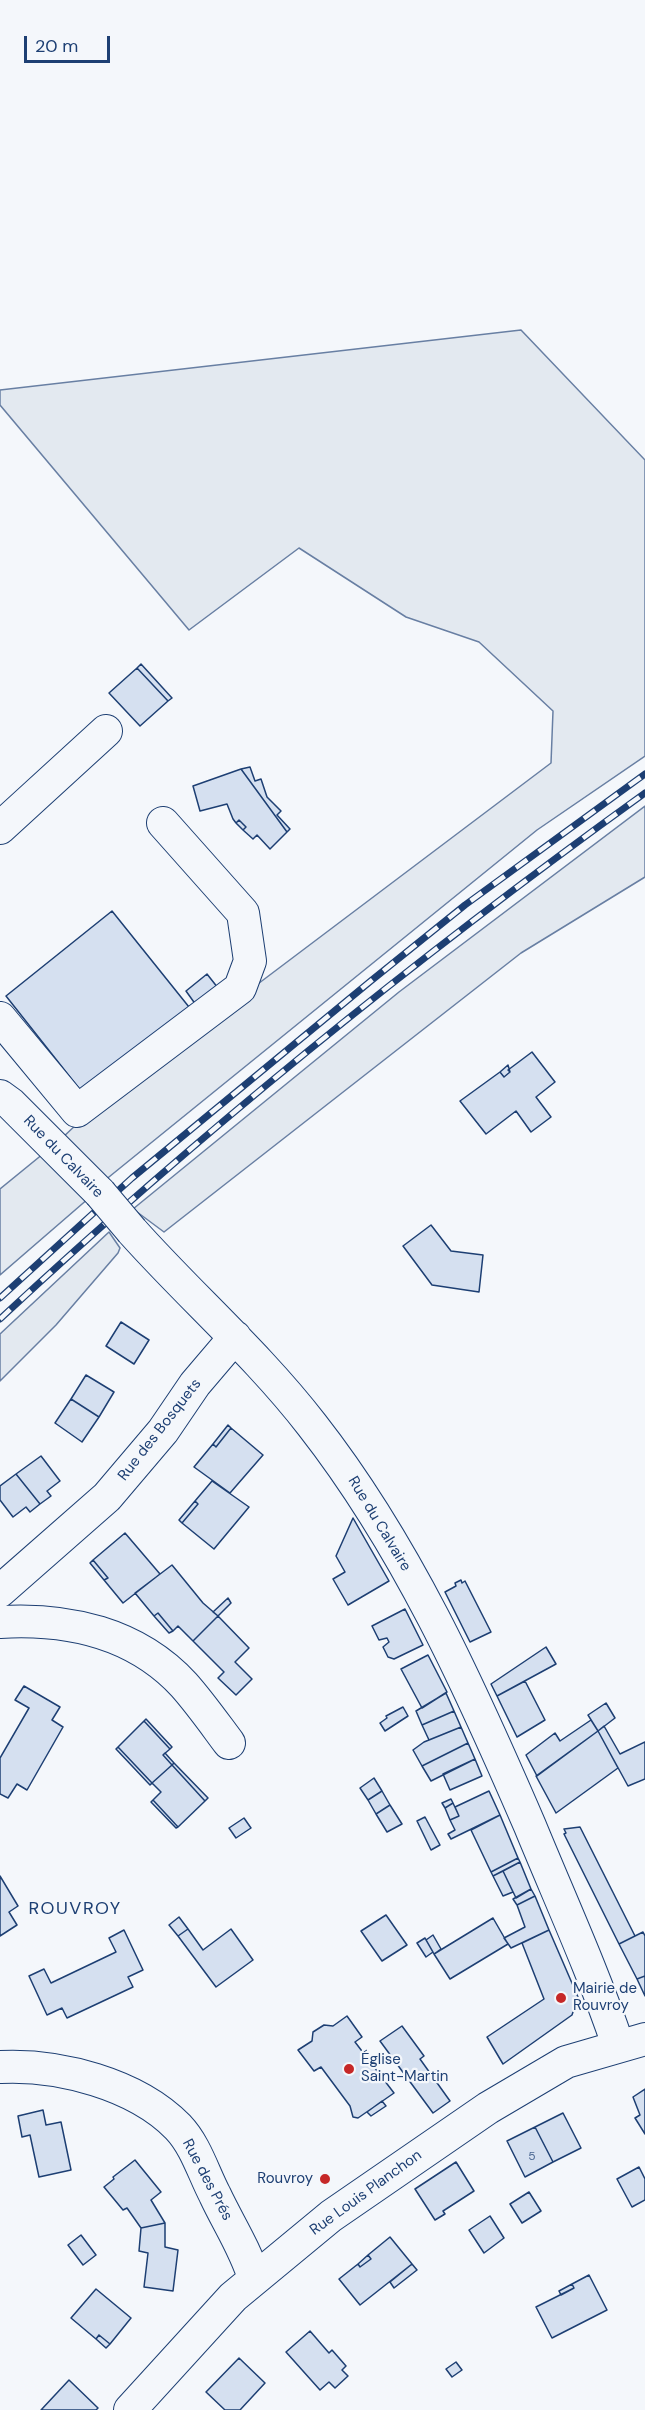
<!DOCTYPE html>
<html>
<head>
<meta charset="utf-8">
<style>
  body { margin:0 }
  #map { position:relative; width:645px; height:2410px; overflow:hidden; background:#f4f7fb; font-family:"DM Sans",sans-serif }
  canvas { display:block }
  .scale { position:absolute; left:24px; top:36px; width:86px; height:27px; box-sizing:border-box; border:3px solid #1d3f73; border-top:0; padding-left:8px; font-size:18px; line-height:21px; white-space:nowrap; color:#1d3f73; -webkit-text-stroke:4px #f4f7fb; paint-order:stroke }
</style>
</head>
<body>
<div id="map">
<canvas width="645" height="2410"></canvas>
<div class="scale">20 m</div>
</div>
<script>
const ctx = document.querySelector('canvas').getContext('2d');
ctx.lineJoin = 'round';
function fillPath(path, color) {
  ctx.fillStyle = color;
  ctx.fill(path, 'evenodd');
}
function trace(path, color, width, dash) {
  ctx.strokeStyle = color;
  ctx.lineWidth = width;
  ctx.lineCap = dash ? 'butt' : 'round';
  ctx.setLineDash(dash || []);
  ctx.stroke(path);
}
function write(font, color, halo, rows, align = 'center') {
  ctx.font = font + ' "DM Sans",sans-serif';
  ctx.lineWidth = 4.5;
  ctx.setLineDash([]);
  ctx.textBaseline = 'middle';
  ctx.strokeStyle = halo;
  ctx.fillStyle = color;
  for (const [text, x, y, turn = 0] of rows) {
    ctx.save();
    ctx.translate(x, y);
    ctx.rotate((+turn || 0) * Math.PI / 180);
    ctx.textAlign = isNaN(turn) ? turn : align;
    if (halo) ctx.strokeText(text, 0, 0);
    ctx.fillText(text, 0, 0);
    ctx.restore();
  }
}
const green = new Path2D(`
  M521,330L645,460V756L537,830L104,1181L61,1139L96,1106L551,763L553,711L479,642L406,617L299,548L189,630L0,405V390Z
  M645,806V877L521,953L164,1232L133,1209L399,992Z
  M49,1149L89,1198L0,1275V1189Z
  M109,1232L120,1248L118,1253L56,1325L0,1381V1334Z`);
const building = new Path2D(`
  M141,664L172,698L168,701L137,668Z
  M137,668L168,701L140,726L109,693Z
  M250,767L255,781L261,779L267,797L281,811L277,815L290,829L287,832L241,769Z
  M241,769L287,832L270,849L257,835L253,839L243,830L246,827L239,820L236,823L233,819L227,804L200,811L193,786Z
  M239,820L246,827L243,830L236,823Z
  M112,911L193,1012L85,1096L6,996Z
  M207,974L218,988L196,1005L186,991Z
  M532,1052L555,1082L536,1097L551,1117L531,1132L516,1111L486,1134L460,1101L500,1072L504,1077L510,1072L508,1070Z
  M508,1065L510,1072L504,1077L500,1072Z
  M431,1225L451,1251L483,1255L479,1292L432,1285L403,1246Z
  M121,1322L149,1340L134,1364L106,1346Z
  M86,1375L114,1392L99,1417L71,1399Z
  M71,1399L99,1417L82,1442L55,1423Z
  M228,1425L231,1428L216,1447L213,1444Z
  M231,1428L263,1455L230,1493L194,1467L213,1444L216,1447Z
  M41,1456L60,1481L47,1491L51,1496L40,1504L16,1474Z
  M16,1474L40,1504L30,1512L26,1507L13,1517L0,1500V1486Z
  M212,1481L249,1507L214,1549L182,1523L198,1504L195,1501Z
  M195,1501L198,1504L182,1523L179,1520Z
  M353,1518L389,1581L348,1605L333,1579L345,1572L336,1556Z
  M125,1533L160,1574L123,1603L104,1580L108,1578L93,1560Z
  M93,1560L108,1578L104,1580L90,1563Z
  M172,1565L203,1603L218,1616L193,1641L178,1626L173,1631L158,1613L154,1616L135,1593Z
  M461,1580L462,1583L465,1581L491,1632L470,1642L445,1592L456,1586L455,1583Z
  M228,1598L231,1603L218,1616L213,1612Z
  M405,1609L423,1645L394,1659L388,1657L383,1647L389,1642L387,1638L379,1640L372,1626Z
  M158,1613L173,1631L169,1633L154,1616Z
  M218,1616L249,1648L235,1662L252,1679L236,1695L218,1678L224,1672L193,1641Z
  M546,1647L556,1664L497,1696L491,1684Z
  M428,1655L447,1692L422,1708L401,1669Z
  M525,1681L545,1720L517,1737L497,1696Z
  M24,1686L60,1707L52,1720L63,1727L27,1790L17,1784L8,1798L0,1794V1758L29,1708L15,1700Z
  M446,1693L454,1711L422,1725L416,1711Z
  M606,1703L615,1718L598,1731L588,1715Z
  M403,1707L408,1716L385,1731L380,1723L387,1718L386,1716Z
  M454,1711L461,1727L429,1740L422,1725Z
  M146,1719L172,1747L170,1749L144,1721Z
  M591,1720L598,1731L537,1776L526,1755L555,1733L560,1741Z
  M144,1721L170,1749L163,1755L172,1765L152,1783L118,1747Z
  M604,1726L620,1754L645,1742V1779L628,1786L598,1731Z
  M461,1727L468,1743L422,1766L413,1750L424,1742Z
  M598,1731L618,1768L556,1813L536,1776Z
  M468,1743L475,1759L431,1781L422,1766Z
  M118,1747L152,1783L150,1785L116,1749Z
  M165,1753L174,1763L172,1765L163,1755Z
  M475,1759L482,1776L450,1790L443,1774Z
  M174,1763L208,1798L205,1801L172,1765Z
  M172,1765L205,1801L178,1827L153,1800L161,1792L152,1783Z
  M374,1778L382,1791L368,1800L360,1788Z
  M382,1791L390,1805L376,1814L368,1800Z
  M489,1791L500,1815L451,1839L448,1834L455,1830L450,1820L459,1816L455,1807Z
  M451,1799L453,1803L445,1808L442,1803Z
  M153,1800L178,1827L176,1828L151,1802Z
  M453,1803L459,1816L450,1820L445,1808Z
  M390,1805L402,1824L387,1832L376,1814Z
  M500,1815L518,1858L491,1872L471,1830Z
  M425,1817L440,1845L431,1850L417,1821Z
  M244,1818L251,1828L236,1838L229,1828Z
  M580,1827L635,1936L619,1944L564,1834L566,1833L564,1829Z
  M518,1858L520,1862L493,1876L491,1872Z
  M520,1862L531,1889L516,1898L503,1871Z
  M503,1871L513,1892L503,1896L493,1876Z
  M0,1876L18,1906L9,1912L17,1925L0,1936Z
  M531,1889L535,1896L517,1905L513,1899Z
  M535,1896L549,1930L511,1948L504,1938L525,1927L517,1905Z
  M386,1915L407,1945L382,1961L361,1931Z
  M179,1917L188,1929L178,1936L169,1925Z
  M493,1918L508,1944L450,1979L434,1954Z
  M188,1929L203,1950L231,1929L253,1960L216,1987L178,1936Z
  M124,1930L143,1970L128,1977L133,1987L67,2018L62,2008L47,2015L29,1976L44,1969L51,1983L116,1952L109,1938Z
  M549,1930L578,1997L572,2015L503,2064L487,2037L544,1999L522,1943Z
  M643,1932L645,1936V1976L637,1979L619,1944Z
  M433,1935L441,1949L434,1954L426,1940Z
  M425,1938L433,1952L426,1957L417,1943Z
  M645,1976V1996L637,1979Z
  M347,2016L362,2037L355,2042L394,2093L358,2118L353,2117L350,2106L321,2067L314,2071L298,2050L312,2041L313,2032L324,2025L333,2026Z
  M402,2026L424,2056L420,2059L450,2101L433,2113L380,2041Z
  M645,2089V2134L635,2118L640,2115L633,2097Z
  M382,2101L386,2106L371,2116L367,2112Z
  M43,2110L46,2125L61,2122L71,2170L39,2177L30,2135L22,2137L18,2116Z
  M563,2113L581,2148L553,2162L535,2127Z
  M535,2127L553,2162L525,2177L507,2141Z
  M135,2160L161,2192L151,2200L165,2223L141,2228L127,2208L123,2210L104,2187L114,2179L113,2177Z
  M456,2162L474,2191L443,2211L445,2214L435,2220L415,2189Z
  M639,2167L645,2179V2200L632,2207L617,2179Z
  M529,2192L541,2211L522,2223L510,2204Z
  M490,2216L504,2238L484,2253L469,2230Z
  M165,2223V2247L178,2250L173,2291L144,2287L148,2253L139,2251L141,2228Z
  M81,2235L96,2255L83,2265L68,2245Z
  M390,2237L412,2264L360,2305L339,2279L358,2264L360,2267L371,2259L368,2255Z
  M368,2255L371,2259L360,2267L358,2264Z
  M412,2264L417,2270L394,2288L390,2282Z
  M589,2275L607,2310L552,2338L536,2307L574,2288L572,2284Z
  M572,2284L574,2288L561,2295L559,2291Z
  M96,2289L131,2318L110,2344L99,2335L96,2339L71,2318Z
  M310,2331L329,2353L332,2350L346,2366L342,2370L348,2376L335,2388L329,2382L320,2390L286,2352Z
  M99,2335L110,2344L106,2348L96,2339Z
  M239,2358L265,2383L240,2410H225L206,2392Z
  M456,2362L462,2370L452,2377L446,2369Z
  M69,2380L98,2408L96,2410H41Z`);
const minor = new Path2D(`
  M0,828L106,731
  M0,1018L77,1111L240,988L250,961L243,913L163,823
  M0,1096L11,1104L100,1193
  M132,1231C191,1297 258,1355 312,1425C406,1545 470,1687 530,1826C560,1899 593,1971 618,2045
  M0,1591L107,1497L163,1431L195,1384L235,1337
  M0,1622C68,1618 136,1633 184,1685C200,1703 214,1723 229,1743
  M0,2067C59,2064 136,2084 178,2127C196,2146 203,2172 215,2195C228,2223 245,2248 254,2278
  M130,2410L233,2297L331,2216L488,2108L566,2062L645,2039`);
const rail = new Path2D(`
  M0,1298L132,1178L372,980L465,905L645,774
  M0,1319C203,1130 420,955 645,793`);
const minorBridge = new Path2D(`
  M100,1193L132,1231`);
const markers = [
  [561,1998,6,"#c62828"],
  [349,2069,6,"#c62828"],
  [325,2179,6,"#c62828"]
];
const numberNames = [
  ["5",532,2157]
];
const streetNames = [
  ["Rue du Calvaire",63,1157,46],
  ["Rue des Bosquets",160,1430,-52],
  ["Rue du Calvaire",379,1524,59],
  ["Rue des Prés",207,2180,62],
  ["Rue Louis Planchon",366,2193,-36]
];
const poiNames = [
  ["Mairie de",573,1989],
  ["Rouvroy",573,2006],
  ["Église",361,2060],
  ["Saint-Martin",361,2077],
  ["Rouvroy",313,2179,"right"]
];
const quarterNames = [
  ["ROUVROY",75,1909]
];
fillPath(green, '#e3e9f0');
trace(green, '#687fa3', 1.5);
fillPath(building, '#d5e0f0');
trace(building, '#1d3f73', 1.5);
trace(minor, '#1d3f73', 34);
trace(minor, '#f4f7fb', 32);
trace(rail, '#1d3f73', 7);
trace(rail, '#f4f7fb', 4.5, [14]);
trace(minorBridge, '#1d3f73', 34, []);
trace(minorBridge, '#f4f7fb', 32);
for (const [x, y, r, color] of markers) {
  const dot = new Path2D();
  dot.arc(x, y, r, 0, 2 * Math.PI);
  ctx.fillStyle = color;
  ctx.fill(dot);
  trace(dot, '#f4f7fb', 2);
}
write('12px', '#4b6792', null, numberNames);
write('15px', '#1d3f73', '#f4f7fb', streetNames);
write('15px', '#1d3f73', '#f4f7fb', poiNames, 'left');
ctx.letterSpacing = '1.5px';
write('18px', '#1d3f73', '#f4f7fb', quarterNames);
ctx.letterSpacing = '0px';
</script>
</body>
</html>
